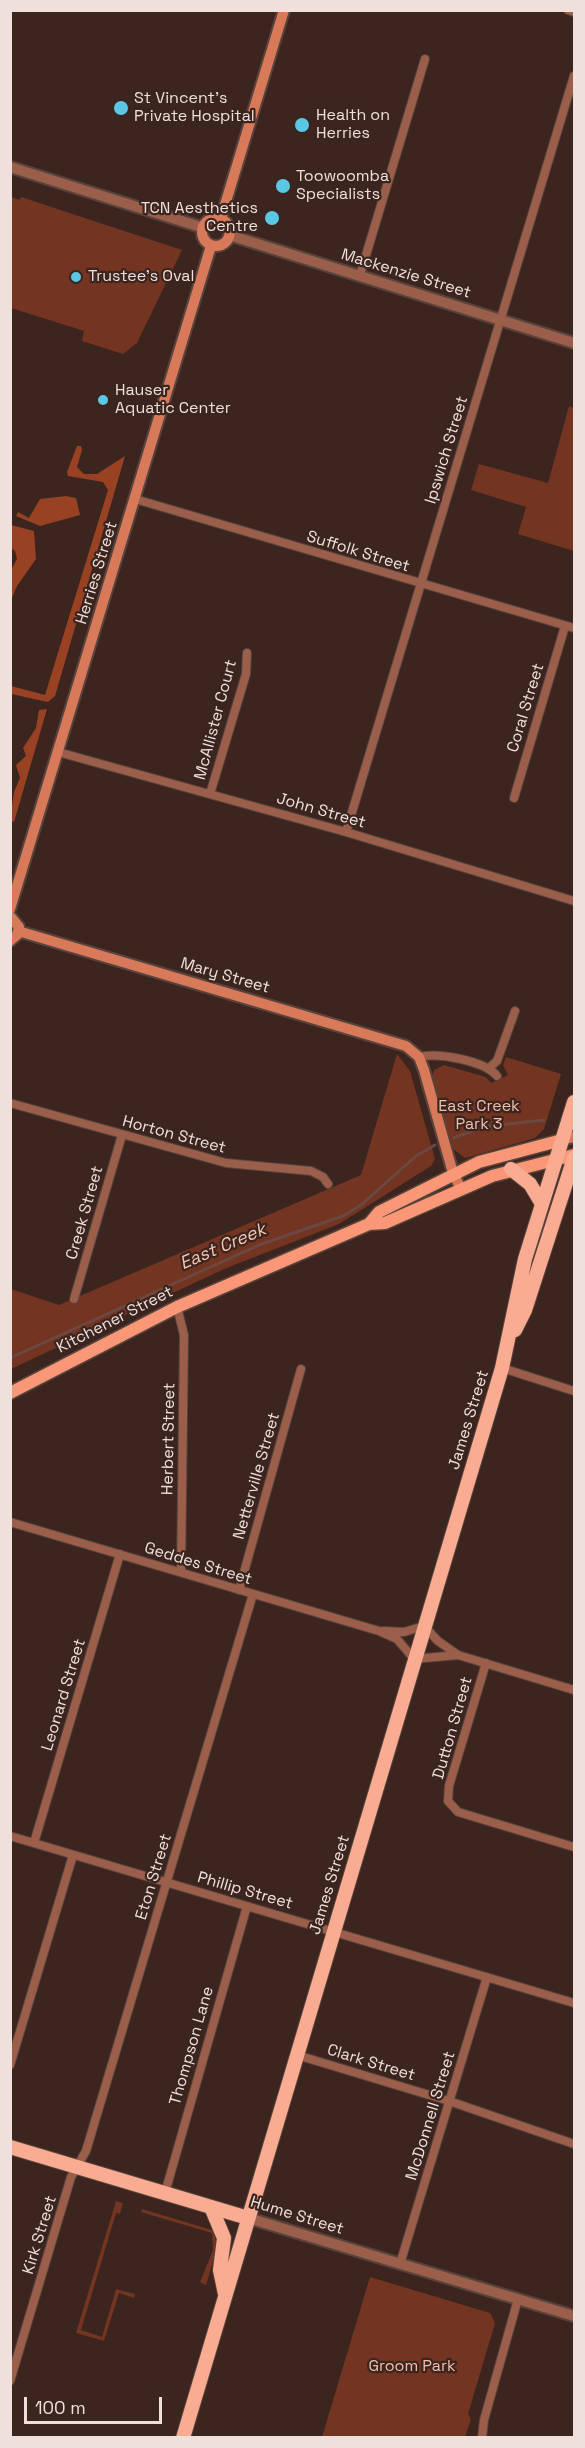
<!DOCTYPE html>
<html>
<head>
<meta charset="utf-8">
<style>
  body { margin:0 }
  #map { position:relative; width:585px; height:2448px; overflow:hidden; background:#3b251e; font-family:"Space Grotesk",sans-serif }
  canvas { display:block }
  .frame { position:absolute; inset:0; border:12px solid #efe0db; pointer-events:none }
  .scale { position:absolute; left:24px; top:2397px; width:138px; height:27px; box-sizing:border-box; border:3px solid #efe0db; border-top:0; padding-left:8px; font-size:18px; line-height:21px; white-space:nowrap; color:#efe0db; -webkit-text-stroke:4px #3b251e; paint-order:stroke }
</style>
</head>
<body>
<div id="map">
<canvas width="585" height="2448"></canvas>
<div class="frame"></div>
<div class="scale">100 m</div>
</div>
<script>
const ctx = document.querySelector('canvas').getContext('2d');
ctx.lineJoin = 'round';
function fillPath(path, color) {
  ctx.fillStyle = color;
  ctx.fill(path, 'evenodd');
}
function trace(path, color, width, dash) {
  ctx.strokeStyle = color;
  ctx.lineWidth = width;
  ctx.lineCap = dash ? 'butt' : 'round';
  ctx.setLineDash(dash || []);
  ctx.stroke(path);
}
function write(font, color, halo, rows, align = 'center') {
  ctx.font = font + ' "Space Grotesk",sans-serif';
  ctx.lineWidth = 4.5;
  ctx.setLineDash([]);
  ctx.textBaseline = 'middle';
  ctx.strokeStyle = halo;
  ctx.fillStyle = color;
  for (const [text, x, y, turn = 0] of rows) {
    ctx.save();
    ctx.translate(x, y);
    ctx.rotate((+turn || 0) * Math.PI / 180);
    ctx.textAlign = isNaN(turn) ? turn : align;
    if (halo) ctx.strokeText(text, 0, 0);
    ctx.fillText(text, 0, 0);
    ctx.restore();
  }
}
const green = new Path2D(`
  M11,197L20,200L21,197L182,250L137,343L123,354L82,341L84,331L11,308Z
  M569,406L574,408V551L518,534L526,507L471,490L479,464L548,483Z
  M397,1054L410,1071L435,1159L431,1166L339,1224L224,1269L11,1369V1289L59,1305L361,1175Z
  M506,1057L561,1074L544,1129L535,1138L465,1158L452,1148L432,1078L434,1070L444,1065L486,1077L491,1083L508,1075L503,1065Z
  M116,2201L123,2203L120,2214L116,2213L81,2330L102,2337L116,2289L135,2294L134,2298L119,2293L104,2341L76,2333Z
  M142,2209L215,2231L216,2251L206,2285L200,2282L213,2250L212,2233L141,2212Z
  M370,2277L490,2313L495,2323L468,2414L471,2419L465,2437H322Z`);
const forest = new Path2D(`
  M77,446H81L82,450L77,467L84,474H97L125,456L55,696L48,702L11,694V686L45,695L108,490L103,482L68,476L67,472Z
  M66,496L76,498L80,515L40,526L16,516L18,512L29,518L40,499Z
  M11,525L34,531L36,559L17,586L11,600V570L17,559L15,551L11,548Z
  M47,709L14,822L10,820L14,792L20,778L16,765L26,756L23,748L36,728L39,710Z`);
const stream = new Path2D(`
  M454,1138L482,1127L544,1120
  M10,1358L259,1245L343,1216L361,1205L416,1156L435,1145`);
const minor = new Path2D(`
  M568,10L574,12
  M360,275L425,59
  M135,499L574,628
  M58,752L346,832L574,901
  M210,794L246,674L247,653
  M514,798L565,626
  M346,832L574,76
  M419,1057C438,1052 485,1061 497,1076
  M490,1067L497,1061L515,1011
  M10,1103L226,1163L311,1171L323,1177L328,1184
  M74,1299L122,1135
  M177,1307L184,1335L181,1572
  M502,1368L574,1391
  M10,1522L379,1631L397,1639L414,1659L458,1655
  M239,1590L301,1369
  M383,1631L404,1632L424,1626L438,1641L458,1655L574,1690
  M486,1663L449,1786L448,1801L458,1812L574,1847
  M10,1836L574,2003
  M34,1843L120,1554
  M297,2055L449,2101L574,2144
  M10,2065L73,1855
  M165,2193L247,1906
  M400,2264L487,1977
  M10,2381L71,2177L86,2151L253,1594
  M482,2438L484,2420L518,2299`);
const tertiary = new Path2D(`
  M10,167L204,228
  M229,235L574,343
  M248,2218L574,2316`);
const secondary = new Path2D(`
  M221,218L284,10
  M202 232a14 14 0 1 1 28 0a14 14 0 1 1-28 0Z
  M10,909L211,246
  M10,916L19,927L17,935L10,941
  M18,931L406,1046L419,1057L424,1070L453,1173L461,1189
  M562,1140L574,1137`);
const primary = new Path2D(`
  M369,1224L379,1212L479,1162L562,1140
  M10,1393L177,1307L369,1224L385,1223L492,1176L574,1155`);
const trunk = new Path2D(`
  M511,1169L530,1184L542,1204
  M515,1330L525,1310L574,1158
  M10,2147L248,2218
  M211,2207L224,2238L220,2270L225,2294
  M183,2438L502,1368L525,1259L574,1102`);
const markers = [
  [121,108,8,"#5ac8e5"],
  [302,125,8,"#5ac8e5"],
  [283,186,8,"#5ac8e5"],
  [272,218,8,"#5ac8e5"],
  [76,277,6,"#5ac8e5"],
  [103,400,6,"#5ac8e5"]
];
const poiNames = [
  ["St Vincent's",134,99],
  ["Private Hospital",134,117],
  ["Health on",316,116],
  ["Herries",316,134],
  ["Toowoomba",296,177],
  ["Specialists",296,195],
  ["TCN Aesthetics",258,209,"right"],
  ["Centre",258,227,"right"],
  ["Trustee's Oval",88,277],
  ["Hauser",115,391],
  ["Aquatic Center",115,409]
];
const streetNames = [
  ["Mackenzie Street",406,274,17],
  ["Ipswich Street",447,450,-73],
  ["Suffolk Street",358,552,17],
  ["Herries Street",97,573,-73],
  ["Coral Street",526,708,-73],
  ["McAllister Court",216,720,-75],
  ["John Street",321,811,16],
  ["Mary Street",225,976,16],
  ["Horton Street",174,1135,15],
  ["Creek Street",85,1213,-74],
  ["Kitchener Street",115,1320,-27],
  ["James Street",469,1420,-73],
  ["Herbert Street",169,1439,-89],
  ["Netterville Street",257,1476,-74],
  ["Geddes Street",198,1564,17],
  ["Leonard Street",64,1695,-73],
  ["Dutton Street",453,1728,-74],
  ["Eton Street",154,1877,-73],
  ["James Street",330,1885,-73],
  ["Phillip Street",245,1891,16],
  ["Thompson Lane",192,2046,-74],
  ["Clark Street",371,2063,17],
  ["McDonnell Street",431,2116,-73],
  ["Hume Street",297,2216,17],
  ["Kirk Street",40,2235,-73]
];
const parkNames = [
  ["East Creek",479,1107],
  ["Park 3",479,1125],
  ["Groom Park",412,2367]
];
const waterNames = [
  ["East Creek",223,1247,-23]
];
fillPath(green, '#733521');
fillPath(forest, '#994123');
trace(stream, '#6c4842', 3);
trace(minor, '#58433c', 10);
trace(tertiary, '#58433c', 14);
trace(secondary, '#58433c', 14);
trace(primary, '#58433c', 15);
trace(trunk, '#58433c', 16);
trace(minor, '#9a5e4b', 8);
trace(tertiary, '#9a5e4b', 10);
trace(secondary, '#d8795a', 10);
trace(primary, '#f99777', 12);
trace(trunk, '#faac92', 14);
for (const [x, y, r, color] of markers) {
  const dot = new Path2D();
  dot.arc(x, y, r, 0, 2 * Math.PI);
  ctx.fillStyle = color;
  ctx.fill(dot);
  trace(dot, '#3b251e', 2);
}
write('16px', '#efe0db', '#3b251e', poiNames, 'left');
write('16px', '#efe0db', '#3b251e', streetNames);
write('16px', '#f0bead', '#3b251e', parkNames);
write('italic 18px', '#f6c4b3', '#3b251e', waterNames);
</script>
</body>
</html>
